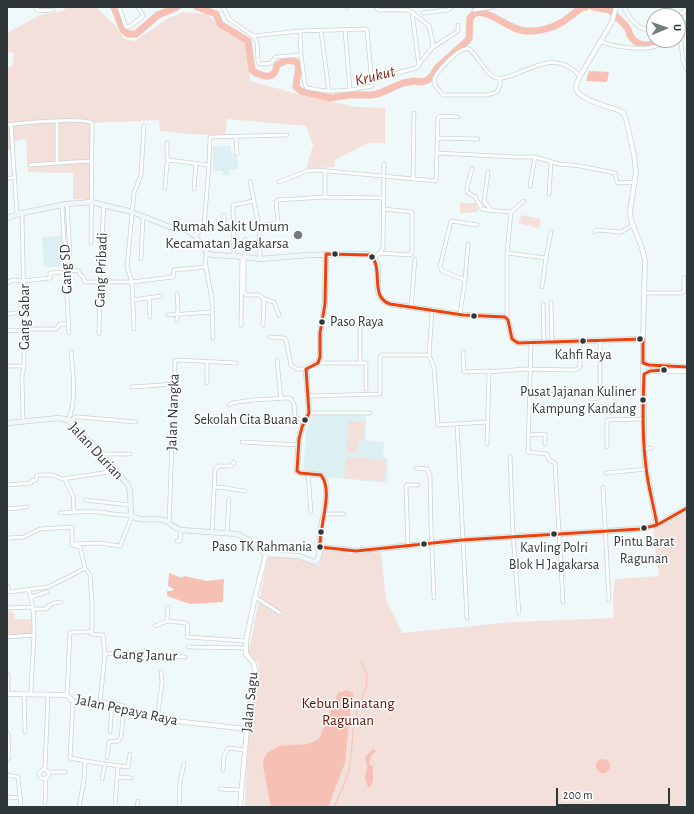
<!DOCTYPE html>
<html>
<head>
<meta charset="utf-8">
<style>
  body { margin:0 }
  #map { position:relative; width:694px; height:814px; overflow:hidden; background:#eff9fa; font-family:"Alegreya Sans",sans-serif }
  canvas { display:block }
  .frame { position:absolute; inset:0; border:8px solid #303738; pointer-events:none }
  .north { position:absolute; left:646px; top:8px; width:40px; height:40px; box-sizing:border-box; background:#fff; border:1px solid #acafaf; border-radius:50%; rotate:88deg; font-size:11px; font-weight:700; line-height:16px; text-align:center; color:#303738 }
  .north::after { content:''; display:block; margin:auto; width:14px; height:18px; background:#737b7c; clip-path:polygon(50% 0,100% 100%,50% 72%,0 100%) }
  .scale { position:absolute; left:556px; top:788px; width:114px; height:18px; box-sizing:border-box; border:2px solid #303738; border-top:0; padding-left:5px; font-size:12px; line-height:14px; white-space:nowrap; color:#303738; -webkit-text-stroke:3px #fff; paint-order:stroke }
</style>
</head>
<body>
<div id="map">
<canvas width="694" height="814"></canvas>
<div class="frame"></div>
<div class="north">U</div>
<div class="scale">200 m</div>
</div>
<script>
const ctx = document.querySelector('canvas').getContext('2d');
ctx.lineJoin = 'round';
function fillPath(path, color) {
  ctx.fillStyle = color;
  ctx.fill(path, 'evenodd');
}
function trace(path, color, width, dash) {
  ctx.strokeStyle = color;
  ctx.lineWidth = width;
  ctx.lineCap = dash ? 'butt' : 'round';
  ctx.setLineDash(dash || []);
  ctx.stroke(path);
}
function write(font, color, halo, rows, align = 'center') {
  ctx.font = font + ' "Alegreya Sans",sans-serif';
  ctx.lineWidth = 3;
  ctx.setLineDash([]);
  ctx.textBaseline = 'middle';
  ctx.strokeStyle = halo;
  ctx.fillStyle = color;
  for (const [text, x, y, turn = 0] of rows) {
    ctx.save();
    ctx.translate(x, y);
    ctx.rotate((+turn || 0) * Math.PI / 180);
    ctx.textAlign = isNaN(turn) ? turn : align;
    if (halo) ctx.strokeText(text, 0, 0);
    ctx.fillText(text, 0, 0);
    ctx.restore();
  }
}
const built = new Path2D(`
  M213,146H231V154H237L238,169L230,170V175H223V171H213Z
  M64,236L65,266L44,267L42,237Z
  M313,414H366V440L384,442L383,458L388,459L387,483L303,475L306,432Z`);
const green = new Path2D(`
  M67,7H96L117,27L124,39L135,41L167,19L183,12L207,14L225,32L243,41L248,52L250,81L298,94L356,107L385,108V143H368L335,160L334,167L306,169L313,145L306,126L227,119L225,136L189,134L160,131L159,120L93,123L92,199H73V173L28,172L26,139L14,141L15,150L7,151V67H12L14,53L7,52V33L40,15L63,11Z
  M460,203H477L478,212L460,213Z
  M522,215L541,219L539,228L518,223Z
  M349,421L365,422L363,440H359L357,453L346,452Z
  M346,457L386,460L384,481L344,478Z
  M687,508V807H245L248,737L259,663L248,655L264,576L269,556L293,557L319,566L322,549L349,554L381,552L386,600L402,633L513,622L614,618L613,598L615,579L659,576L653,530Z
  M7,611L14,613L15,619H34L35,637L13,639L7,635Z`);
const water = new Path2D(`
  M589,71L609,72L607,82L586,81Z
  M169,573L182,578L184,576L207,581L224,579L223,602L190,604L167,596V591H172L174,589L168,586Z
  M347,690L353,693L355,701L350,712L345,763L328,807H271L263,766L264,758L267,753L279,746L308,744L319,739L338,693Z
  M373,749L376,751L371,756L369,765L373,766V781L369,788C362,776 366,778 367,767C367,764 365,760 365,757Z
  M596 766a7 7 0 1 1 14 0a7 7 0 1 1-14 0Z`);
const stream = new Path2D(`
  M334,807C339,795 346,782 349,770C353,751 351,733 356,715C358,703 367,692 367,680C367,672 364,665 360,660`);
const river = new Path2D(`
  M114,7L123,30L128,34H136L158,15L177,7
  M197,7L216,14L220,24L248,41L252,70C256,74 269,79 273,74C276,72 276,68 277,65C285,60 290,59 298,63C300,71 296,78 296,87L301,91L330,98L349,95H372L380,93L403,83L414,81L422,82L428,80L433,75L437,68L469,39L470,18L475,13C491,9 509,31 527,31C540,32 557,27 568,18C574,14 578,8 586,7
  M593,7L610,10L612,12C617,18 624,23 628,29C629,31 629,34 630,35C636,47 651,47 661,40
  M678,29L687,24`);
const minor = new Path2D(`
  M35,7L38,11L53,10
  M119,7L126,27H129L142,17L143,15L138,7
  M223,7L229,19L253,36L257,42L258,61L260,64L271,63L276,57L301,55
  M347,7V8
  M376,7L378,10H407L412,12L429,26L433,43L432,48L416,68L378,78
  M624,7C630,20 639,32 654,29
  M669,7L671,16
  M474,10L493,7
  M412,12L419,66
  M423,13L448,10L452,7
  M678,16L687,9
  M345,30L350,90
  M321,31L329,92
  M253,36L300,31L301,55L305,85L307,88C329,93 349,91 372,86L367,30L365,29L300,31
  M678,40L681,43L683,60L687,70
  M600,41C612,47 640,50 653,47C659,46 664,43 670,40
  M432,48L458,31V25
  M500,78V85L497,92L486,95H443C440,91 435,87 434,82C433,74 451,58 457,53C460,51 465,49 468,48C478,54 486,77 498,78C504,79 513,75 518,73C542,63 560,54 580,76
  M57,122V163L92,161
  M7,125C21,123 83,117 92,123L91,243
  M11,125L17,215
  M236,137L237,154
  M438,138L478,139
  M167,143V156L168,160L209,165
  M437,153L515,157H535L559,164L580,166L615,173L617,182L618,183L635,182
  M30,165L57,163
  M472,169L467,187V192L475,197L482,209C489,211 503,211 511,212
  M488,172L484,201L490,209
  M7,178H13
  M413,179L414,113
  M250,181L259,227L260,259
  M279,182L307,171L317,170L436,181L438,118L441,116L458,117
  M530,186L535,157
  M165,188L167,164L169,160
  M194,189L196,163
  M549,194L551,162
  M325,197V170
  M67,204L70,255
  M62,205L69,333
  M22,213L24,312V366L22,376L23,421
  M259,227L276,223L278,222L276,202L278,200L325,197L384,198
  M201,230L224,226V215
  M594,232L597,230L621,232L633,225
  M195,236L204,227L209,165L210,137L287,135
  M245,239V258
  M207,253L205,261L212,300L213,338
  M380,253L410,255L412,252V212L383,209
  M507,253L546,258
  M234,256L233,205L254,201
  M374,257L380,253L383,248L384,164
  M244,258V292L246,295H259L264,299L274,302L279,315
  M141,259L143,217
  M66,270L79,271L80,275L83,276L85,282H132L173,277L174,270L206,267
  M465,280L442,271L440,266L451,221L477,225
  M7,283L12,280L23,281L50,278V273L66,272
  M542,287L546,258L551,232
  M644,293H682L684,291V277
  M177,294L178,307L177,320
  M149,297L150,317
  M133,300L161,296
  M551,302L552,342
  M543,304L544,342
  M411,308L415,259
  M432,311L429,355L434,368L438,425L488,422
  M7,314L24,312
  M460,314L465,280L468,244
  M168,315L212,312
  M507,318V253L511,212L524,201
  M360,323V363
  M241,325L242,257
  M263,325L264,299
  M24,329H56L60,324H69
  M134,329L132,282L127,267L134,193L141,175L144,126
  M7,331L24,330
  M99,334L100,267L104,205
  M270,337L284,338L286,340L291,365L297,369H306
  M531,343L528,452L547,454L549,460L555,463L563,602
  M463,352L464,371L465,372L490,371
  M277,360L281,399
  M207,362V383
  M318,363H366V389
  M7,366H24
  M132,387L174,384
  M530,391L568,390
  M308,396L380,394V357L383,355H429
  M590,399L598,398L600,396V340
  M229,405L232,403L253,400L288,398L291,399L294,404L295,416L304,422
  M309,413H370
  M68,420C77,403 73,371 71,352
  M70,422L75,417H79L136,422
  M457,424L467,618
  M528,435L545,434V444
  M242,442L298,445
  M487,444L489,372L524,369L575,370L580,367V341
  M607,447V420L643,419
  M644,449L652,448
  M102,454H130
  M510,456L513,534L519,613
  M416,468L427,469L430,475L431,527L434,598
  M606,473L646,469
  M308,474L311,512
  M65,479L73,496L74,512
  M7,485L31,483L32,481L36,480L37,475H53L62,479L116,471
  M215,487C227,487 234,490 245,491
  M603,487L609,600
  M85,500L130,505
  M7,509L27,507
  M60,513C73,512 86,511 99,512C110,513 119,516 131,515
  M324,514H344
  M169,524L175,361L179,360L236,363
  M212,533L215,471L216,468L219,466H231L234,462
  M227,533L229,499
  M7,538L24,537L40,529L72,527V545
  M177,541H180L181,530
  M74,544L100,543L120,546L132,516
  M408,546L406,487L407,485H418
  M7,585L9,592L48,587L78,572L85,568
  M29,590C39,623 31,660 31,694
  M31,597L47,592
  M255,597L280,613
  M7,608L33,607
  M33,609H46C50,603 54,603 61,602
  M167,621L168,607
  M155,626L167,621L186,623L188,625L187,637L246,641
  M91,631L92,634L103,635L105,654L100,702
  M7,637L33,635
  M188,647L246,648
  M105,654L124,653L185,657
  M7,674L8,675V694
  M24,694L25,732
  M67,695L70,633L73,632H90L92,630V604L90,575L85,568L80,547L72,545
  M73,701L70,758L85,761L84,780L79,807
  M157,719L162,683L161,672
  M110,732L112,704
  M7,734H8L9,756V758L7,759
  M107,758L109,742L118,741L121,738L124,707
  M85,761L105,764
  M45,769L42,770L39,774L40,777L43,779L48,777L49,774L45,769L48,694
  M223,770L224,755L228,748L246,750
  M48,772H65
  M7,775L18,777L21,807
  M117,777L118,766
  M102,779L105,764L128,767L130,754
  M220,789L241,790
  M7,797L21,798
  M45,803L46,778
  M115,807L117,777L131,778
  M137,807L138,801
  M179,807L180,781L184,764`);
const tertiary = new Path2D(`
  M616,7L612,22L580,76C578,81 574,86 577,91C581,100 610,107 620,111L623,113L626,119L634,155L636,172L630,211L631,220L642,248L645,260L643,339
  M643,363L649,365L687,367
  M644,374L650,371H687
  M7,694L67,695L74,702H100L118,705L123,706L132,713L157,719L247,729
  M240,807L247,729L255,669L254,664L246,654V641L255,597L266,554`);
const secondary = new Path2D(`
  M7,218L22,213L67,204L91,202L132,212L170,227L187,230L195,236L207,253L212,255L234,256L260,259L309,255L366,254C387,258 371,287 382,299C384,302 387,303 390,304L463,315L505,317L508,320L512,339L518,343L643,339L644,449L646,469L657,525
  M7,423L59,418L68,420L98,450L128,485L130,491L131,515C140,523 152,517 163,520C170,522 173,528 181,530L237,534L249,540L266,554L299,556L314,562L317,561C322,553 319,543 320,533C322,521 333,483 321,475L300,473L297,471L299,439L302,427L309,413L306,369L308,367L318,363L320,357V333L325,304L326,254
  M320,547L356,551L462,540L640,529L657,525L687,508`);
const bus1 = new Path2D(`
  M687,367L649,365L643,363V339L518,343L512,339L508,320L505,317L463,315L390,304C369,297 384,269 371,255L326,254L325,304L320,333V357L318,363L306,369L309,413L302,427L299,439L297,471L300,473L321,475C334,491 319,526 320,547L356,551L462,540L640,529L657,525L687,508
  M657,525C654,506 648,487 646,467C642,436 643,405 644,374L650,371L664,370`);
const markers = [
  [298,235,5,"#737b7c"],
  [335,254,3.5,"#303738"],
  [372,257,3.5,"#303738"],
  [474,316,3.5,"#303738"],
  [322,322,3.5,"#303738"],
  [640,339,3.5,"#303738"],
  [583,341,3.5,"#303738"],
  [664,370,3.5,"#303738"],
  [643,400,3.5,"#303738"],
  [305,420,3.5,"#303738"],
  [644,528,3.5,"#303738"],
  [321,532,3.5,"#303738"],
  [554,534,3.5,"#303738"],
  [424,544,3.5,"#303738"],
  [320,547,3.5,"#303738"]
];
const busNames = [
  ["Paso Raya",330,322,"left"],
  ["Kahfi Raya",583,355],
  ["Pusat Jajanan Kuliner",636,392,"right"],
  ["Kampung Kandang",636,409,"right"],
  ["Sekolah Cita Buana",298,420,"right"],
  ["Pintu Barat",644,542],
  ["Ragunan",644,559],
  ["Paso TK Rahmania",312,547,"right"],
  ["Kavling Polri",554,548],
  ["Blok H Jagakarsa",554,565]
];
const poiNames = [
  ["Rumah Sakit Umum",289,226],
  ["Kecamatan Jagakarsa",289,243]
];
const streetNames = [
  ["Gang SD",66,269,-93],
  ["Gang Pribadi",101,270,-88],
  ["Gang Sabar",24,317,-90],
  ["Jalan Nangka",173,412,-88],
  ["Jalan Durian",96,451,47],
  ["Gang Janur",145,655,2],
  ["Jalan Sagu",250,702,-84],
  ["Jalan Pepaya Raya",127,710,12]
];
const parkNames = [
  ["Kebun Binatang",348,703],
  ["Ragunan",348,720]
];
const waterNames = [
  ["Krukut",375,76,-14]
];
fillPath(built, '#dceff2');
fillPath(green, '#f4e0db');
fillPath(water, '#f6c0b4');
trace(stream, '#f6c0b4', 1);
trace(river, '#f6c0b4', 7);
trace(minor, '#cbd3d4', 4.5);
trace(tertiary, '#cbd3d4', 5.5);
trace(secondary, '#cbd3d4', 6);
trace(minor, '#fdfefe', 3);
trace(tertiary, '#fdfefe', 4);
trace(secondary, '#eff7f8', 4.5);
trace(bus1, '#ee420d', 3);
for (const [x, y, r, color] of markers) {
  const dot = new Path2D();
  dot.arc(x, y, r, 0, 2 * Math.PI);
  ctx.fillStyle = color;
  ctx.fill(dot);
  trace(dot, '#fff', 1.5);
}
write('14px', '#303738', '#fff', busNames);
write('15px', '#303738', '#fff', poiNames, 'right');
write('15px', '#303738', '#fff', streetNames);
write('15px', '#690e01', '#fff', parkNames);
write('italic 16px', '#781f10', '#fff', waterNames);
</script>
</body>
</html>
